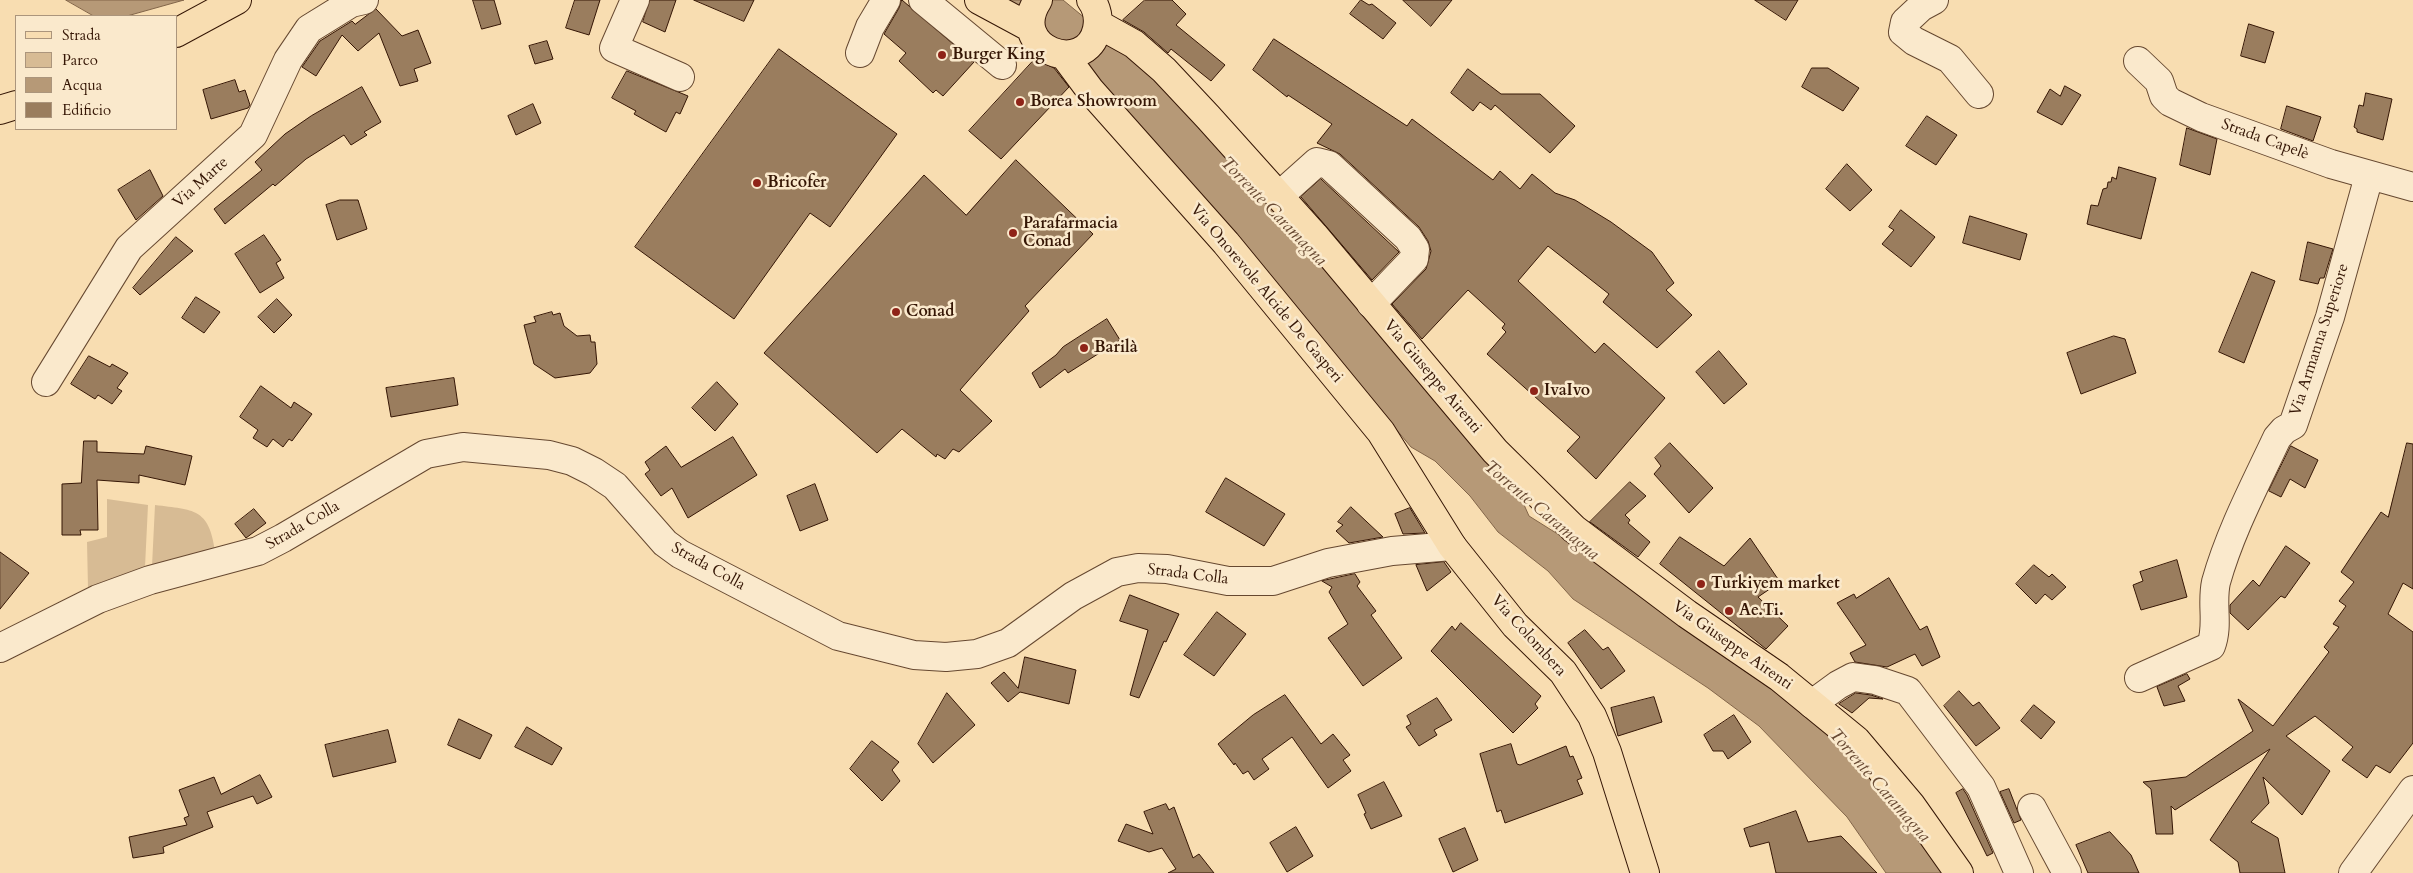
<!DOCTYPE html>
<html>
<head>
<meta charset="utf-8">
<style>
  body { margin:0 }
  #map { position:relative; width:2413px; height:873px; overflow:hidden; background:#f8ddb1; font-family:Cardo,serif }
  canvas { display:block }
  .legend { position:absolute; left:15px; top:15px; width:162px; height:115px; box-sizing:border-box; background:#fae9cc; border:1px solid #ab957c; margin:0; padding:6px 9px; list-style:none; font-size:15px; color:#351605 }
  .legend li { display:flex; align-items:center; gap:10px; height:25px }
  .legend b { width:25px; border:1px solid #ab957c }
</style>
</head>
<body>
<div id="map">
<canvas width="2413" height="873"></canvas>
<ul class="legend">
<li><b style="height:6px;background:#f8ddb1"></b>Strada</li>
<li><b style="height:14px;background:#d7bb94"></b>Parco</li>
<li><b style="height:14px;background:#b69977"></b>Acqua</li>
<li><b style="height:14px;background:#9a7d5e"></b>Edificio</li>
</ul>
</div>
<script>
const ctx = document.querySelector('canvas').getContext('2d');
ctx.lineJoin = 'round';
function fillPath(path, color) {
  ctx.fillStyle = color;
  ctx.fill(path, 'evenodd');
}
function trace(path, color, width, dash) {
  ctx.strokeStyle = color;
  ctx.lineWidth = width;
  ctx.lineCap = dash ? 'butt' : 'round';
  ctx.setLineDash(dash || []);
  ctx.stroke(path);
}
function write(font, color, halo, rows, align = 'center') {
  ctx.font = font + ' Cardo,serif';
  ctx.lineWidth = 5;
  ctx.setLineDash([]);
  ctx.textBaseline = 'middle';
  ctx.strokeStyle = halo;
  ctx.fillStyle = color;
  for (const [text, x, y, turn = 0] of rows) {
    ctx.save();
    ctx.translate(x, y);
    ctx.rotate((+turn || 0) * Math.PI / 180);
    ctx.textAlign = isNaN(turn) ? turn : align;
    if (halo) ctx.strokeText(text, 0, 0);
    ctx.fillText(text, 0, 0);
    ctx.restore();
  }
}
const green = new Path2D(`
  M107,499L148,505L145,567L88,588L87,542L107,537Z
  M155,505C194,510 209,508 215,551L152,566Z`);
const water = new Path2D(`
  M66,0H184L127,16H94Z
  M1005,0H1063L1176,93L1521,498L1529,516L1580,548L1794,700L1851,749L1948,873H1886L1847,817L1759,726L1708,688L1573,599L1548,571L1498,532L1470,496L1435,461L1411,447L1212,210Z`);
const building = new Path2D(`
  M473,0H494L501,24L482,29Z
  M575,0H600L589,35L566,28Z
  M650,0H676L665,32L643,22Z
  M694,0H754L744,21Z
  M902,0L974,62L943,96L936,90L933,93L899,61L906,53L884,34L899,8Z
  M1145,0H1172L1186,14L1176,25L1225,65L1211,81L1171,49L1168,53L1144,32L1123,20Z
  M1361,0L1369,5L1372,4L1396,23L1383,39L1350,14Z
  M1403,0H1452L1431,26Z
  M1755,0H1798L1786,20Z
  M376,9L402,36L418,30L431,63L414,69L418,81L400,86L379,33L358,51L342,35L316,76L302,67L320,41L352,21L355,24Z
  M2249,24L2274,32L2265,63L2241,56Z
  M1274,39L1407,126L1412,119L1493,180L1500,171L1520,189L1532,174L1555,193L1575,200L1611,222L1652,252L1674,283L1666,290L1692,315L1657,348L1603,302L1609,294L1548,246L1518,281L1595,353L1604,343L1665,398L1596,479L1567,451L1580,437L1487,354L1506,332L1502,328L1505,324L1468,290L1422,339L1392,304L1426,269L1431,251L1428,241L1419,227L1340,154L1317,143L1332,124L1288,95L1287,97L1253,70Z
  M547,41L553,59L535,64L529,46Z
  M779,49L897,134L830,227L810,213L734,319L635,247Z
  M1035,59L1054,68L1069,87L1001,159L969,131Z
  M1812,68H1828L1859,88L1843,111L1802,87Z
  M1468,69L1501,94H1540L1575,126L1550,153L1495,105L1491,110L1480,102L1473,111L1451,93Z
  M627,71L688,96L680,114L676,112L666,132L634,114L636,111L612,98Z
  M235,80L239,92L245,90L250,105L248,108L211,119L203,90Z
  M2065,86L2081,95L2062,125L2037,112L2050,89L2060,96Z
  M362,87L381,122L364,132L367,135L351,145L344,135L306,159L275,186L273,184L225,224L214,209L262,170L255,162L285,134L311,116Z
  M2366,93L2392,99L2383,140L2357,132V129L2354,127L2359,105L2363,106Z
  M533,104L541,123L516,135L508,116Z
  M2287,106L2321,117L2313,141L2281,129Z
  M1927,116L1957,135L1936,165L1906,146Z
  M2187,128L2217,139L2210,175L2180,165Z
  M1016,160L1093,234L1025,306L1029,311L960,390L992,421L959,452L953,449L945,459L937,454L936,457L902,429L877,453L764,353L924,175L966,215Z
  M1847,164L1872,190L1850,211L1826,189Z
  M2119,167L2156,178L2141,239L2087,224L2091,205L2098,206L2103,189L2107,188L2108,182H2111L2112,177L2116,179Z
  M150,170L163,196L136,220L118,190Z
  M1321,179L1399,252L1372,280L1301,197Z
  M340,200H358L367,229L337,240L326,205Z
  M1901,210L1935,237L1911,267L1882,244L1894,230L1889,227Z
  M1970,216L2027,234L2020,260L1963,243Z
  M264,235L281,260L276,263L284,278L260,293L235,254Z
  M176,237L193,251L140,295L133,288Z
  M2308,242L2333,249L2324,278H2320L2318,284L2300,280Z
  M2252,272L2275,281L2244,363L2219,352Z
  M196,297L220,312L204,333L182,318Z
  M277,299L292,315L274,333L258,317Z
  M552,312L553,315L560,313L564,326L577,336L590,335L591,342H595L597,364L590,373L555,378L534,364L524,325L536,322L534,317Z
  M1107,319L1120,340L1068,373L1065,369L1040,388L1032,373L1056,355L1063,347Z
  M2114,336L2125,339L2136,373L2081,394L2067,353Z
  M1719,351L1747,384L1724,404L1696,372Z
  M89,356L110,367L112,364L128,373L117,388L122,391L112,404L98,395L95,399L71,384Z
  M454,378L458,405L391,417L386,388Z
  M717,382L738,404L715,431L692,408Z
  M261,386L291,408L294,402L312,414L292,441L289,439L283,447L273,439L267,447L253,438L258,430L240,417Z
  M733,437L757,475L688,518L672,488L661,496L645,474L650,470L645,462L666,446L681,467Z
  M84,441H97V452L144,454L146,446L192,456L185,485L139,475V483L97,480L98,530H80L81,535H62V484L81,483Z
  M1670,443L1713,488L1689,513L1654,474L1661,466L1655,458Z
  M2407,443L2413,444V589L2403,583L2388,614L2413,632V743L2390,773L2376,765L2367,778L2342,760L2353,747L2315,716L2286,736L2330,771L2302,815L2263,777L2269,803L2251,822L2278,838L2285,873H2240L2238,862L2210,840L2270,749L2175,810L2171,806L2173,834H2156L2151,789L2143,782L2186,777L2253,731L2238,699L2273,726L2329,652L2324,647L2339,627L2333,624L2346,606L2339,601L2354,582L2341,572L2381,512L2388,517Z
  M2291,446L2318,460L2305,488L2290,479L2281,497L2269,491Z
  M1226,478L1285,514L1264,546L1206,512Z
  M1630,482L1646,496L1625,515L1630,520L1628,523L1650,542L1638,557L1590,522Z
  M815,484L828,520L800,531L787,496Z
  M1351,507L1383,537L1349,543L1336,531L1343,525L1338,522Z
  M1410,508L1425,533L1403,534L1395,514Z
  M254,509L266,523L246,538L235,524Z
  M1680,537L1724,566L1750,538L1780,582L1758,597L1788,626L1766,649L1660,564Z
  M2286,546L2310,563L2285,598L2281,596L2248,630L2230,613V605L2253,580L2259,586Z
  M0,552L29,573L0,609Z
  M2177,560L2187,597L2141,610L2133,585L2143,581L2140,572Z
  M1444,562L1451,572L1427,591L1416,565Z
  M2034,565L2049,577L2052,574L2066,587L2052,600L2045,594L2036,604L2016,584Z
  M1355,574L1360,582L1357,586L1376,611L1371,615L1402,658L1363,686L1328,638L1348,624L1329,592L1332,587L1322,581Z
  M1889,578L1920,630L1927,626L1940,657L1922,666L1915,654L1887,667L1855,662L1850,653L1866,645L1837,603L1854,594L1856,598Z
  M1130,595L1179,614L1166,642L1164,641L1139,698L1130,695L1148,630L1120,621Z
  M1217,612L1246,634L1214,676L1184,655Z
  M1461,623L1541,696L1535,704L1538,708L1513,733L1431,651L1452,626L1455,630Z
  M1585,630L1603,650L1608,647L1625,671L1601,689L1568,643Z
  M1025,657L1076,670L1069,704L1020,692L1008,702L991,683L1004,672L1018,688Z
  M2187,674L2190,679L2178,686L2185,701L2164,706L2157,687Z
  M1959,691L1973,706L1979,702L2000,728L1976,746L1944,706Z
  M947,693L975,725L933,763L918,744Z
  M1856,693L1871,695L1883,699L1869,698L1852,713L1839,704Z
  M1285,695L1321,744L1333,734L1350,755L1343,760L1351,771L1328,788L1292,737L1262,759L1269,769L1254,780L1248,771L1243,774L1235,763L1234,765L1218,744L1253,715Z
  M1654,697L1662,722L1618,736L1611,708Z
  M1437,698L1452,720L1434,730L1437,735L1419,746L1406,727L1411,724L1407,716Z
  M2034,705L2055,722L2041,739L2021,721Z
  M1734,715L1751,742L1728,759L1723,751H1713L1704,735Z
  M459,719L492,735L480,759L448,745Z
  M527,727L562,748L552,765L515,747Z
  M388,730L396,762L333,777L325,745Z
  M872,741L899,762L892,770L900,781L882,801L850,769Z
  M1511,744L1517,764L1520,765L1566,746L1570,757L1573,756L1582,778L1577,780L1583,794L1505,823L1501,810L1497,812L1480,754Z
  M260,775L272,797L257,804L253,796L207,812L213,827L163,847L164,853L133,858L129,837L187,825L184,818L189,816L179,790L214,777L221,794Z
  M1384,782L1402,816L1371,829L1364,814L1366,813L1358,795Z
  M1963,789L1967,795L1993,853L1987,856L1956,793Z
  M2009,789L2021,820L2014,823L2000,792Z
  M1166,804L1169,810L1174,807L1193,858L1199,854L1214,873H1168L1176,869L1162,848L1149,852L1118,841L1126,824L1153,834L1144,812Z
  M1796,811L1808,842L1841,836L1877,873H1776L1769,842L1750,847L1744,829Z
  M1296,827L1313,856L1287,872L1270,843Z
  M1465,828L1478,860L1453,872L1439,839Z
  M2110,832L2131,855L2139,873H2088L2076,845Z`);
const minor = new Path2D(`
  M635,0L614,48L680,77
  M923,0L1002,65
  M1934,0L1921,7L1905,22L1903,32L1914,41L1950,59L1979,94
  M860,53L870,27L886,0
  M2138,61L2159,81L2164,96L2170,102L2201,117L2331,164L2413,187
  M1279,196L1317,162L1329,165L1408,238L1415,249L1414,259L1371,304
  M46,382L129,248L253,135L288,60L309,29L351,3L364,0
  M0,648L98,599L150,580L258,551L283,538L426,454L463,447L549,455L572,461L594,472L615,486L665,543L680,554L838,636L914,655L946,657L977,654L1008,643L1073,596L1117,572L1138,568L1167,569L1228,581H1273L1328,563L1392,551L1452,546
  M2139,678L2211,646C2219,625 2211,604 2216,582C2230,532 2255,485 2277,438L2284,430L2293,425L2330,317L2369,176
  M1812,704L1838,685L1853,677L1875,680L1908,691L1981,787L2019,873
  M2032,808L2067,873
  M2353,873L2413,790`);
const major = new Path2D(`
  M979,0L1031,28
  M1038,0C1006,49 1086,78 1097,29C1099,19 1097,8 1091,0
  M1098,24L1134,44L1164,70L1208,117L1314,235L1495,451L1574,529L1687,614L1779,677L1856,740L1911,805L1959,873
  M176,33L237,0
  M1064,55L1090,90L1226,243L1381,432L1452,546L1515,625L1563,672L1592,716L1607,752L1645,873
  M0,110L16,105`);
const markers = [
  [942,55,5,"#8f2418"],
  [1020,102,5,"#8f2418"],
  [757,183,5,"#8f2418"],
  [1013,233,5,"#8f2418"],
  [896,312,5,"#8f2418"],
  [1084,348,5,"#8f2418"],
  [1534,391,5,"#8f2418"],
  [1701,584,5,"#8f2418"],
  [1729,611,5,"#8f2418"]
];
const poiNames = [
  ["Burger King",952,55],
  ["Borea Showroom",1030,102],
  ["Bricofer",767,183],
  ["Parafarmacia",1023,224],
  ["Conad",1023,242],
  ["Conad",906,312],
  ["Barilà",1094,348],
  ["IvaIvo",1544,391],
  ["Turkiyem market",1711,584],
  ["Ae.Ti.",1739,611]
];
const streetNames = [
  ["Strada Capelè",2265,140,20],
  ["Via Marte",201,183,-42],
  ["Via Onorevole Alcide De Gasperi",1266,294,50],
  ["Via Armanna Superiore",2320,340,-72],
  ["Via Giuseppe Airenti",1432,377,50],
  ["Strada Colla",303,526,-30],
  ["Strada Colla",708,567,29],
  ["Strada Colla",1188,575,7],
  ["Via Colombera",1528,636,48],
  ["Via Giuseppe Airenti",1732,646,35]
];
const waterNames = [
  ["Torrente Caramagna",1273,212,46],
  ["Torrente Caramagna",1541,511,40],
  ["Torrente Caramagna",1879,786,49]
];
fillPath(green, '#d7bb94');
fillPath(water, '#b69977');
trace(water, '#826549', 1);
fillPath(building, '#9a7d5e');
trace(building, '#351605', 1);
trace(minor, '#664830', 30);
trace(major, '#351605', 30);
trace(minor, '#fae9cc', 28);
trace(major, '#f8ddb1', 28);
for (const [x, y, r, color] of markers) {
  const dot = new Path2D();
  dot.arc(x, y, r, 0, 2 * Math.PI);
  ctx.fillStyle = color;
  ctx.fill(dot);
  trace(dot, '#fae9cc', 2);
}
write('bold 16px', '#351605', '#fae9cc', poiNames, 'left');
write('16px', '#351605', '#fae9cc', streetNames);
write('italic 18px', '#694a33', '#fae9cc', waterNames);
</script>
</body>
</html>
